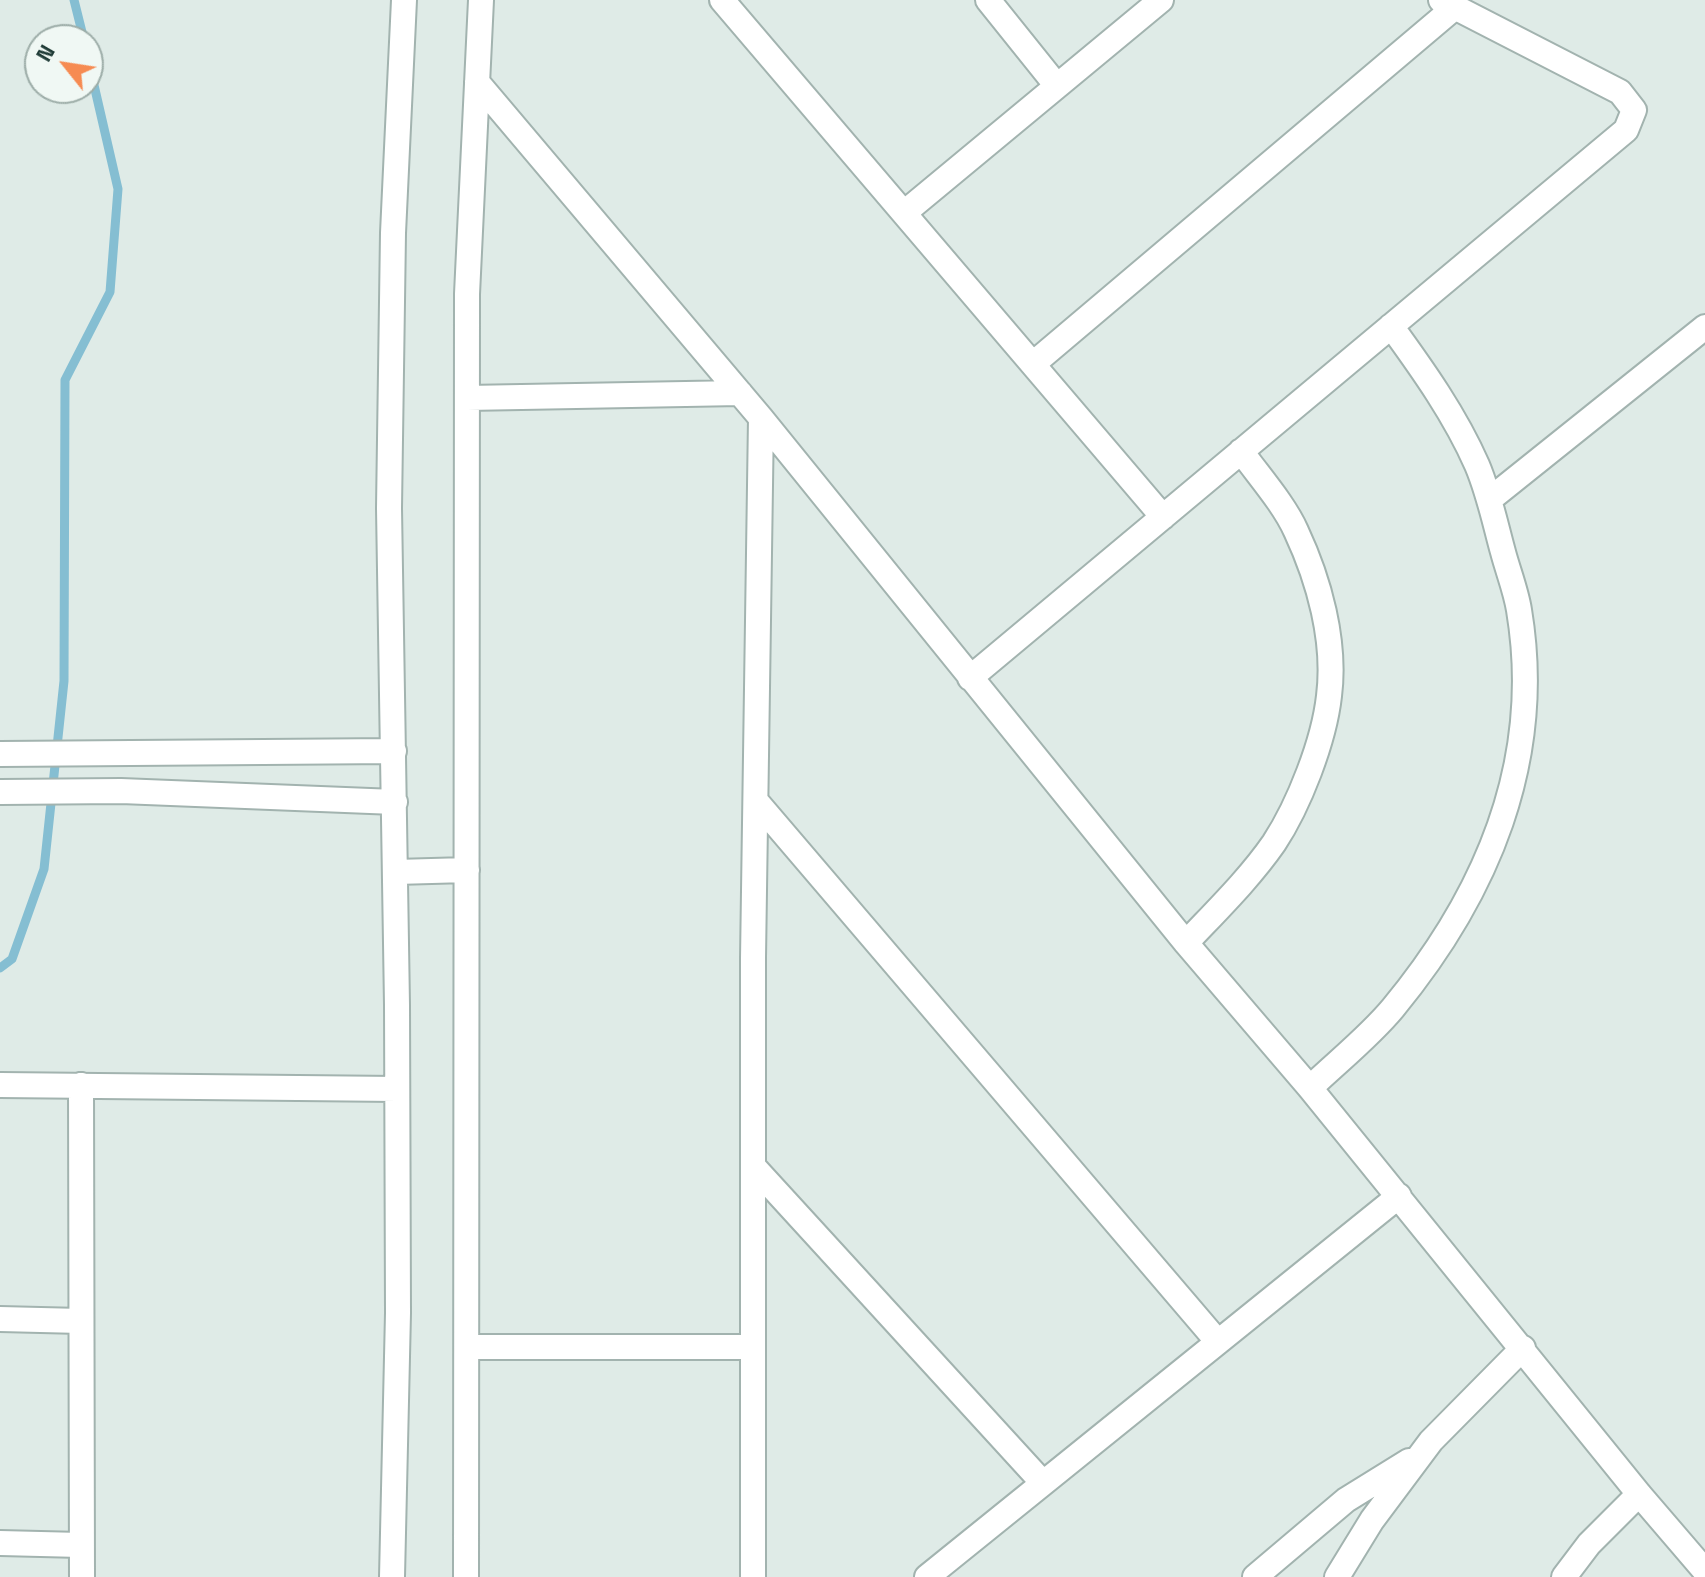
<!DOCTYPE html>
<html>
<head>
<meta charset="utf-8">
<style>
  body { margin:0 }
  #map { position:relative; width:1705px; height:1577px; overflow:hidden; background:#dfebe7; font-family:"Space Grotesk",sans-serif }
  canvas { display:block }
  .north { position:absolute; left:24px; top:24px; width:80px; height:80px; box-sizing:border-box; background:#f0f8f4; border:2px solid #9dada8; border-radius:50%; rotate:300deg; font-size:22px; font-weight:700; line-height:32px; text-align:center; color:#203c37 }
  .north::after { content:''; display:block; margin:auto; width:28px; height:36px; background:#f68b52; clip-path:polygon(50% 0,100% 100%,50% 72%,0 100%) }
</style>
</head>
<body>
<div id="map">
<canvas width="1705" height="1577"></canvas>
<div class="north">N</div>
</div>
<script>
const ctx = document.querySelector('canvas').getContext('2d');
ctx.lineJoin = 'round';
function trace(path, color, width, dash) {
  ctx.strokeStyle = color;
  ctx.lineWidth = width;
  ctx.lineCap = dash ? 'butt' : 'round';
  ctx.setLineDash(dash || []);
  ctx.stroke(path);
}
const stream = new Path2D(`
  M74,0L84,40
  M0,968L12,959L44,869L64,681L65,380L110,292L118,189L88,59`);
const minor = new Path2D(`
  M722,0L1163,517
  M988,0L1057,86
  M477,82L761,418L1186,943L1310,1088L1639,1494L1705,1571
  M904,213L1161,0
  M1033,364L1455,7
  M467,398L740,393
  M1489,500L1705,327
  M970,678L1626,130L1634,110L1620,92L1441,0
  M0,754L394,751
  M0,792L121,791L395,802
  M756,801L1218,1342
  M396,872L467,870
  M1186,943C1216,911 1249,879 1274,843C1299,805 1324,741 1329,696C1336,641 1319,580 1296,531C1284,504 1258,475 1241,451
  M0,1085L397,1089
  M81,1085L82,1577
  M1310,1088C1337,1062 1369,1037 1393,1008C1487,894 1544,760 1519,610C1516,591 1508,571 1503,552C1495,523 1489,493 1477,465C1455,415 1423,370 1391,326
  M753,1166L1043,1483
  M0,1319L81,1321
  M468,1347H753
  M0,1543L81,1545
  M392,1577L398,1313L397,1005L389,508L393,233L404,0
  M466,1577L467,294L481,0
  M753,1577V958L761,418
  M927,1577L1399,1196
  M1255,1577L1346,1500L1409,1461
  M1337,1577L1372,1520L1431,1441L1523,1348
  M1564,1577L1589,1544L1639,1494`);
trace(stream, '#85bed2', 9);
trace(minor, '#a2b3af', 28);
trace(minor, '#fff', 24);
</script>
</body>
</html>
